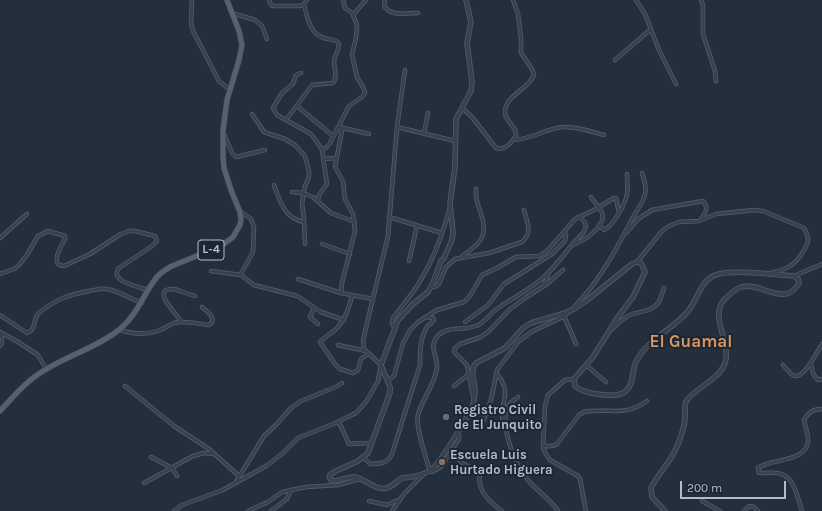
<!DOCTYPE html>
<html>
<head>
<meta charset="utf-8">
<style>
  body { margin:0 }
  #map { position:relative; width:822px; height:511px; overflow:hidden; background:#242f3e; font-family:Karla,sans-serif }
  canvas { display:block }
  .scale { position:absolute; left:680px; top:481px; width:106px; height:18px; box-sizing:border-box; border:2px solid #b4bcc9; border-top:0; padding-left:5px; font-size:12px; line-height:14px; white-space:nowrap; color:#b4bcc9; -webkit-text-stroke:3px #1d2633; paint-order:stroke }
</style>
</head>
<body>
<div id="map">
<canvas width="822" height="511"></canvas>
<div class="scale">200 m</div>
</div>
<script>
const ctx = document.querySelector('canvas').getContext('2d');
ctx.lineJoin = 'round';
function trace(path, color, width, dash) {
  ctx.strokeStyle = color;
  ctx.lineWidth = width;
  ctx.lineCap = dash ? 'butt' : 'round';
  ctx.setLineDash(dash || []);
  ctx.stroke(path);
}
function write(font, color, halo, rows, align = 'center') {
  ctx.font = font + ' Karla,sans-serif';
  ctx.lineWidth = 4;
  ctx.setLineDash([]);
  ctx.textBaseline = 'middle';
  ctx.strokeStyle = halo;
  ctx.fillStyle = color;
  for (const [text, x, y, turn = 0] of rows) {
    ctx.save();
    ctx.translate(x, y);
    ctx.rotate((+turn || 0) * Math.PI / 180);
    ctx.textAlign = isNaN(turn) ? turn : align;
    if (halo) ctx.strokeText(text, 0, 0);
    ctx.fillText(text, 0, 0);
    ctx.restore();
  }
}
const minor = new Path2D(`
  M192,0L191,24L193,31L219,81L230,90
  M269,0L271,5L274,6H300L304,4L307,0
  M385,0L384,6C391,17 407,13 418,13
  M636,0L645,14L659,50L676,84
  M701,0L703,5V34L715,71L716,81
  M232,13L255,20L262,26L267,39
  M353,15L366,0
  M615,60L651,29
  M301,73L296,75L293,84L282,93L273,108L277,115L311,134L317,142L322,150L327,184L319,195L318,201
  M297,106L333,136
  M462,108L472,117L496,148C505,151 511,143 516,136C517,125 504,122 505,111C506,95 529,89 534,75L532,69L521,53V38L518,14L513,0
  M252,114L264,132L285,139L295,145L305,156L309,171V177L305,186L302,203L304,219L305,244
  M286,120L312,85L333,83C338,77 334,69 334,61C335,55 339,50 339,43C335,39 330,40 324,38C310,34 307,17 304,4
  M338,127L342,130L335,167L343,181L345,199L353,214L355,231L342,283L341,293
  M339,127L369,134
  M397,127L455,141
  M224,134L232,153L236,157L265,150
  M424,134L428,113
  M513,140C531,140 546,128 564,127C576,126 593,132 604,135
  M322,150L327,147L330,143L349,106L362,97L365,93L364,89L357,77L352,55L356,38L357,26L356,22L352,13L345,8L343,0
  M324,159L336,158
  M274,185C280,202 285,219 304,222
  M292,192L303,193L313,197L331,213L355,222
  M241,212L251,219L254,227L253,252L242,272L241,275
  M389,217L442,233
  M599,225L604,230C613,226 626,203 627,194C628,187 627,181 627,174
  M627,232L638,219L652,210L703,201C709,207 706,213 701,219
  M0,238L27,214
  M322,244L350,254
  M572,245C582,242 607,227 602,213C600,208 594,202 591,197
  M462,256C480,244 489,236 481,214C478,205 475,199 476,189
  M409,261L417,226
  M637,262L662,231L669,226L679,222L699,221L716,214L754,210L763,211L804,228C806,232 808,235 808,240C807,248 797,262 790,266C784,270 778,271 771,273
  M211,271L241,275L254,285L297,296L321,312L344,320
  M0,274L14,269L18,266L27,255L38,236L48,231L65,236V239C61,247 49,265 64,266L90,254L121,234L129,231H135L155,236L157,241L152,246L119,268C108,281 139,287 148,290
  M794,276L822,264
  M298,279L341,293L373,299
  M544,285L549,273
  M431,287H435L439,284L446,267L455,259L489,253L522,242C533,233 527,222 524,210
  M352,296C349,308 345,321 335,330C330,334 325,337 320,342L335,364L340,369L353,373L358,370L361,359L368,354
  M574,307C599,282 616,250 632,219C636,211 644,202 645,194C647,187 644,180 642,173
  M314,308L310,317L318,324
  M0,315L27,333C37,329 32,320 39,313C56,299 68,295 89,291C95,290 101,288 107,289C119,291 131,299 142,303
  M564,316L576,344
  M182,322C178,316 159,298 165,291C167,289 171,289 174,289C181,291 188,294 195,296
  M465,322L488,305L504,284L552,254L565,241L566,235L564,232
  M395,328L392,323L393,318C401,307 410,297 417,286C433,262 442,235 450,208
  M612,329C618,324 623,318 630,315C640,311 651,312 658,303C661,299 662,293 664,288
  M120,330C133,334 146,336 160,330C165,328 169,325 174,323C185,320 198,324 209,325C218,319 207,311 202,307
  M0,332L18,342L38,355L46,369
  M0,333C3,338 3,342 0,346
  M338,345L366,351
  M811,363C812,369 812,375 818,380L822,379
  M586,365L606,382
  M783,365C786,368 791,375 795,376C804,378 818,351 822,344
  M496,372L502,381L505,389V396L502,412L503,426L506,428
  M574,379L565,380L548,395L545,406L543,447L545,453L550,460L578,476L580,479L586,511
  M388,380L394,376L403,343L410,330L418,322L437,310L464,302L470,296L482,275L497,268L516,257L539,256L544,253L549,249L575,219L594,210L614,198H616L619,213
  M125,386L174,426L209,449L239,476
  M454,386L469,374
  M473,396L467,365L454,352L455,348L460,344L481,337L489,331L509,310L525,298L547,284L563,270
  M518,397C513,401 507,404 506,411C502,431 515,465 528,480C537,491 550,499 558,511
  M484,420L492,396L497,370L518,342L531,332L563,317L569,312
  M339,422L349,444L372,443
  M456,434L459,436V439L441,467L432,472L430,471C426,457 415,427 418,415C422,399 436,383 437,367C438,356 429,349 436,338C447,323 467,333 480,324C487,319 492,312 498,308C514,297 533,288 546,275C560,262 570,245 584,232L586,226C585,221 583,219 578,217
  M543,445C548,447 552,447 557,444L579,415L584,412C608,407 624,418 647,401
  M452,451L462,463L479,472C480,476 479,480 480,484C482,496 493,504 502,511
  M151,457L172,468L177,476
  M364,458L370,464C380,464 387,464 392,454L420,365C420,352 420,338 427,327C429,325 432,323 434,320L433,318L426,317
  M236,482L264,436L276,425L290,409L301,401L336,387L342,383
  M144,483L193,456L204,453L214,454
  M369,501L387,505L398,500
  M702,501L720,511
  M174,511L182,505L223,490L266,466L282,454L298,438L333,424L356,413L366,402L378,381L381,365L364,349L363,340L388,236L397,127L405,70
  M248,511L268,502L282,492L306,487L338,485L360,479
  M271,511L287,499L291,490
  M392,511L404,494L424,474
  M744,511L749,506L754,507L758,511
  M802,511C798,500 795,478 781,474C775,472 766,473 759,473L758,468C771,458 805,463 808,442C809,435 805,427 804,420C809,412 813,409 822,409`);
const tertiary = new Path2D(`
  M466,0L471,22L467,43L472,82L471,91L456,119L455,167L450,203L453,233L452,240L444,258L441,261L433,283L428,292L413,304L398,320L381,365L390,387V393L368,453L358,461L334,472L330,475L329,477L332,481C340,481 348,476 355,477C366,479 375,491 387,488C393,486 397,481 402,478C405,477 408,478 411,477C418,476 425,474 431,470C439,465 470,414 473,404C474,400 475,396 475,392C475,382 469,371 476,363L505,348L523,328L531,323L562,314L574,309L586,301L632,264L637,262L641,263L645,272L633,297L618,317L593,357L574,379L575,386C583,394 618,399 626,391C635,383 631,369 637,360C649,338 674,329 689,310C698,298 700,283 713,276C728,268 776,275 794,276L798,279L799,283C785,309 761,281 741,287C735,289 729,295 724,300C710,316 729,340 726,359C723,378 698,386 687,400C683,406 686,412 685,418C685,426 681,436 678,444C672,461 659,472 651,488L652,497L665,511`);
const primary = new Path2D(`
  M0,411C14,396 27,380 45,370C69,355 98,347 120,329C138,314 143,294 157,277C161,272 167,269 172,266L221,246L233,237L240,225L241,219L240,212L231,190L224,168L223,155V130L227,100L239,60L242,45L239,31L227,0`);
const markers = [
  [446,417,4,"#5c6f8a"],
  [442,462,4,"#8d6e63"]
];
const shields = [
  [211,250,26]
];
const shieldNames = [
  ["L-4",211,250]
];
const poiNames = [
  ["Registro Civil",454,410],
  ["de El Junquito",454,425],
  ["Escuela Luis",450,455],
  ["Hurtado Higuera",450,470]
];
const districtNames = [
  ["El Guamal",691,342]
];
trace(minor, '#565f6c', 4.5);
trace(tertiary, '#565f6c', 5.5);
trace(primary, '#414a57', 6);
trace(minor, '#38414e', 3);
trace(tertiary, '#38414e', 4);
trace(primary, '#56606e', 5);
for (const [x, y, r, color] of markers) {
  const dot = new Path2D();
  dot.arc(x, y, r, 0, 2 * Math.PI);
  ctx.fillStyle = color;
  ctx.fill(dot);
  trace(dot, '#1d2633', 1.5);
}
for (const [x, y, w] of shields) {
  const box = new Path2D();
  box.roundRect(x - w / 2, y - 10, w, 20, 3);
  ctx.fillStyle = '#1d2633';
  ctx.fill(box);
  trace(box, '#b4bcc9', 1);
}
write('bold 12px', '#b4bcc9', null, shieldNames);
write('bold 13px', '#b4bcc9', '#1d2633', poiNames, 'left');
write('bold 17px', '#d59563', '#1d2633', districtNames);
</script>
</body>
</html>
